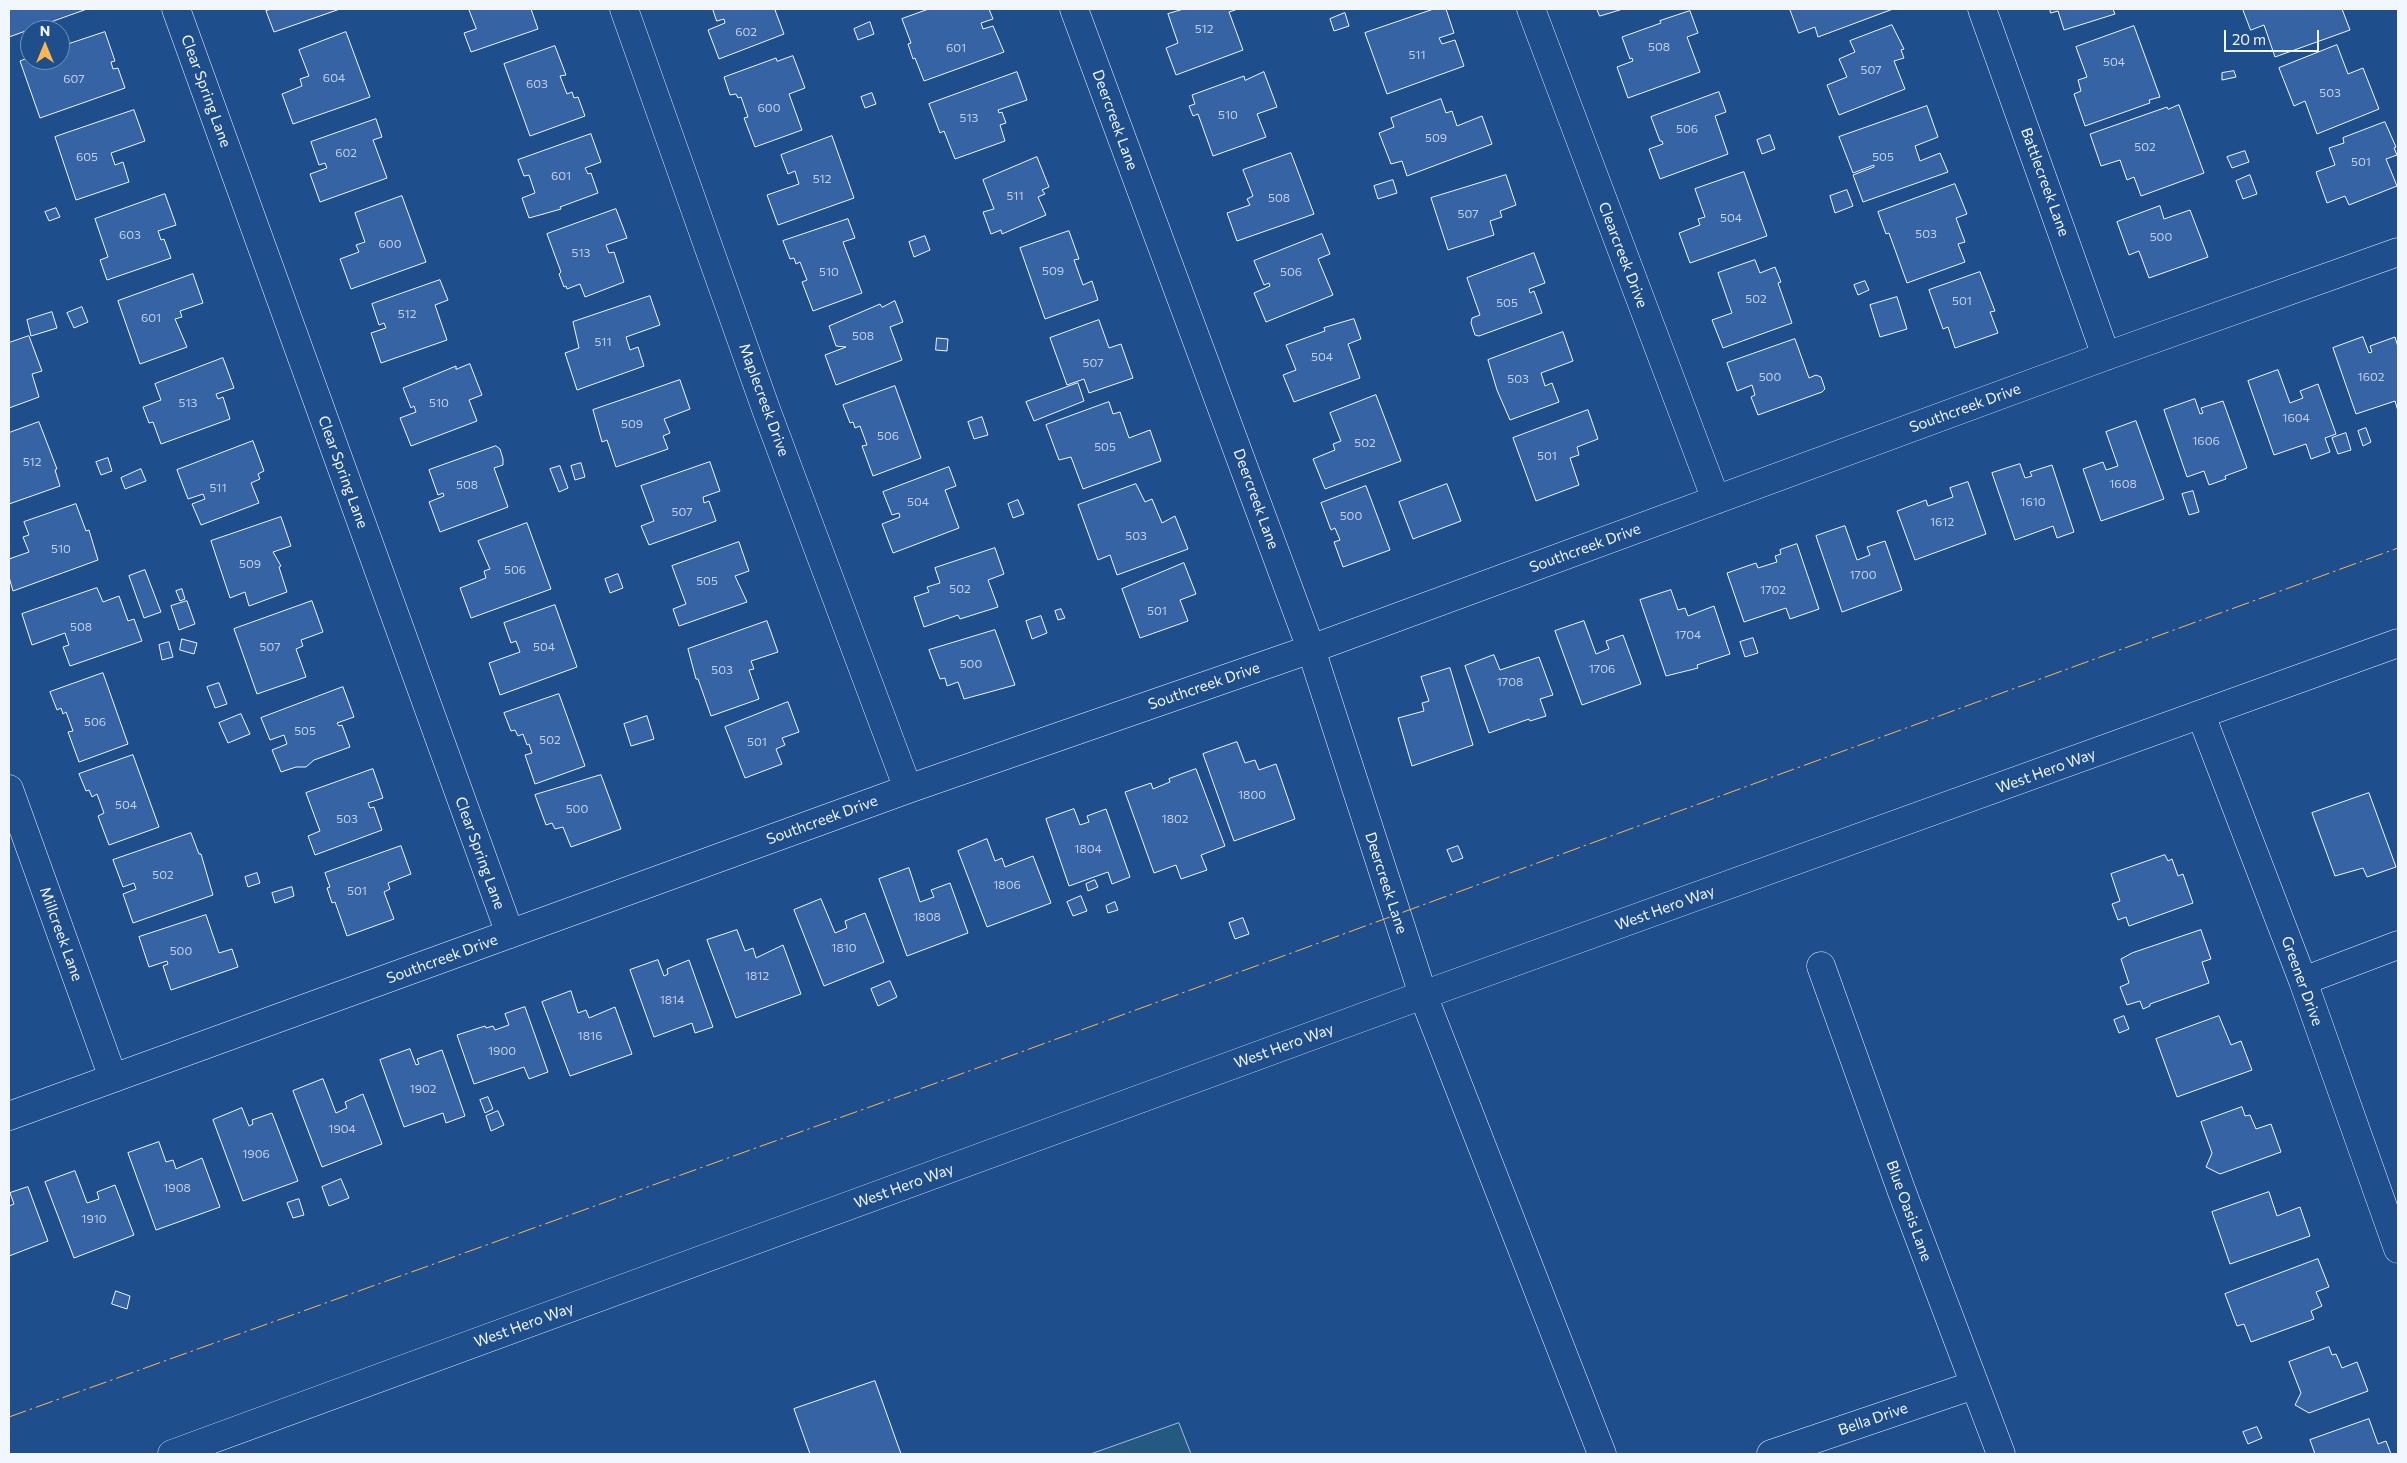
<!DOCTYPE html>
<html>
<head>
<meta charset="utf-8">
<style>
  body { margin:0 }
  #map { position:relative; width:2407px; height:1463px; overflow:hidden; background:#1f4e8c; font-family:Commissioner,sans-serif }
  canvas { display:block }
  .frame { position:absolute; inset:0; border:10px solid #f2f6ff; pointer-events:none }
  .north { position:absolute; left:20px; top:20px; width:50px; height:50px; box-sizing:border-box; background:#1f4e8c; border:1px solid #7391ba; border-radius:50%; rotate:0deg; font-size:14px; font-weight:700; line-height:20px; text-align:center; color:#f2f6ff }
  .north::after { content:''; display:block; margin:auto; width:18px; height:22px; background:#ffb74d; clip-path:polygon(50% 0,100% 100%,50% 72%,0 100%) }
  .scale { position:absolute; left:2224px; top:30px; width:95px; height:22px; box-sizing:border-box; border:2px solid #f2f6ff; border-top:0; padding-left:6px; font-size:15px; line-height:18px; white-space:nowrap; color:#f2f6ff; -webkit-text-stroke:4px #1f4e8c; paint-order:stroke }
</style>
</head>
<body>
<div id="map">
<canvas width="2407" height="1463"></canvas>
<div class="frame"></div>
<div class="north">N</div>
<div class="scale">20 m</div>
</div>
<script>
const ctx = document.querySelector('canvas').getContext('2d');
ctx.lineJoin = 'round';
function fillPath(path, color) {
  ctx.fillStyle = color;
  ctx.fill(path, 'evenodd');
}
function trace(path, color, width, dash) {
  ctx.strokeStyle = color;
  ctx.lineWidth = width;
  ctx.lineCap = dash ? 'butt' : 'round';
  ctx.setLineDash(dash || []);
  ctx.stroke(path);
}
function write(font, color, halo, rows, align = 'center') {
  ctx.font = font + ' Commissioner,sans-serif';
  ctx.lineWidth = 4;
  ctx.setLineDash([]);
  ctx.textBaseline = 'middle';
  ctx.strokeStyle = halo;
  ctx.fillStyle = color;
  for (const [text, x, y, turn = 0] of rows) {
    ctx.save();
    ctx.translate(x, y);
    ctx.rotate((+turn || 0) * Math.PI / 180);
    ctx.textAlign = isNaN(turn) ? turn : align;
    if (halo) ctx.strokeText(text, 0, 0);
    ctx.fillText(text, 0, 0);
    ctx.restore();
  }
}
const green = new Path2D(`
  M1179,1423L1191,1454H1091Z`);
const building = new Path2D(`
  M9,9H87L9,37Z
  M272,9H340L274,32L266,11Z
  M469,9H531L538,29L471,52L464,33L476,29Z
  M713,9H779L775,10L784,34L719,59L708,30L725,23L724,19L717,21Z
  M929,9H989L993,19L981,23L983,29L993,26L1004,52L924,81L915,58L913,59L908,44L911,43L902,19Z
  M1184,9H1238L1229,12L1243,50L1176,75L1166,48L1178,43L1168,14Z
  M1434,9H1446L1454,33L1439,38L1442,44L1455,40L1464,66L1387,94L1365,33Z
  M1597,9H1623L1600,16Z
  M1790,9H1893L1818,37L1815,27L1799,33Z
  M2050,9H2113L2115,14L2064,30L2058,11L2051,13Z
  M2243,9H2342L2350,30L2275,57L2264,25L2251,30Z
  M1690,11L1698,33L1687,37L1700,72L1628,98L1617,67L1633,61L1632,58L1630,59L1622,37L1661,23L1660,21Z
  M1345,13L1349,26L1334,31L1330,19Z
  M870,22L874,34L858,40L854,29Z
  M1892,25L1904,49L1901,50L1904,58L1894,61L1905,89L1839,115L1827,85L1847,77L1839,59L1855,52L1850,41Z
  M2134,26L2160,97L2149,100L2150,103L2085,126L2074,94L2081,91L2078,80L2087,77L2076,47Z
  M105,32L115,61L111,62L113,69L118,68L125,88L40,118L20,61L30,57V60H60V47Z
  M346,32L370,97L293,124L282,94L302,86L300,79L309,76L299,50Z
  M2337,45L2348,74L2363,68L2379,109L2317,134L2305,101L2294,106L2279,68Z
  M555,46L566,75L560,76L567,94L572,92L574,98L578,97L585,116L530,136L504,64Z
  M793,56L805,88L789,94L802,130L755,147L744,118L748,117L741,97L738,98L736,94L730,95L724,77L776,58L777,61Z
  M2234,71L2236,77L2222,80V73Z
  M1017,72L1027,100L998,110L999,113L1002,112L1006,123L1000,125L1005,141L955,159L944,131L940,133L929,104Z
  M1264,72L1277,107L1257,114L1266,137L1213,156L1198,114L1193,116L1189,106L1195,104L1192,95L1244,76L1245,80Z
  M1719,92L1726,112L1715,116L1728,154L1660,179L1649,149L1663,144L1662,141H1660L1651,117Z
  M872,93L876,104L865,108L861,97Z
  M1441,99L1446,113L1452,111L1457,126L1482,116L1492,144L1407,176L1402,161L1391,164L1379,133L1394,127L1391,118Z
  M2179,105L2204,173L2141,196L2134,177L2127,180L2120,160L2101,166L2090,134L2167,107L2168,109Z
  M1927,106L1938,137L1915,146L1920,161L1940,153L1948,172L1863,202L1853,175L1874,167V165L1853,173L1839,137Z
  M134,110L145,141L111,153L115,165L123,162L129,182L76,200L55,137Z
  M376,119L382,137L373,140L387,178L320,202L310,174L327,168L325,163L319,165L311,142Z
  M2385,122L2396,147L2394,148L2397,155L2386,159L2397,186L2349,205L2345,196L2327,203L2316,172L2335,165L2329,148L2344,143L2343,138Z
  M591,134L601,162L585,168L588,174L591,173L598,193L560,207L561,209L529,218L522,198L535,193L529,175L524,176L518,160Z
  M1770,135L1775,149L1762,154L1757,140Z
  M832,136L854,198L778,225L767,195L799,184L795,171L788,174L781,155Z
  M2245,151L2249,162L2232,168L2227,157Z
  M1291,153L1314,214L1237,241L1227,213L1250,205L1247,199L1253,196L1243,170Z
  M1037,157L1049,187L1042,190L1045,194L1038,197L1046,215L1002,234L1001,230L991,234L983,212L994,209L983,180Z
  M1744,172L1767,236L1690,263L1679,233L1700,225L1698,219L1705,217L1695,189Z
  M1506,175L1516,205L1500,211L1502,217L1490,221L1494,235L1448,250L1431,198Z
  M2250,175L2257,194L2243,199L2236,181Z
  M1393,180L1397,193L1378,199L1374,186Z
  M1955,184L1967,214L1956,218L1965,242L1958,244L1965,262L1907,283L1889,233L1886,234L1878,212Z
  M1847,190L1853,206L1835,213L1830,196Z
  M165,194L176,225L158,231L161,240L164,239L171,258L107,280L100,260L108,257L95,219Z
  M402,196L426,262L351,289L340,259L359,252L356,245L365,242L355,213Z
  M2160,206L2164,219L2190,210L2208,257L2149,278L2139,251L2129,255L2117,222Z
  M56,208L60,217L49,221L45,212Z
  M616,209L627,238L606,245L609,253L614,252L624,282L585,297L580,284L567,289L566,286L564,287L559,274L561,272L547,234Z
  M848,219L855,238L843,242L862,293L813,311L802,282L807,280L800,262L796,264L794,258L790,259L783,241Z
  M1069,231L1079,259L1074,260L1083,285L1092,281L1098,300L1045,319L1020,248Z
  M1322,234L1330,254L1318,259L1333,295L1266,322L1254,293L1270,286L1269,283L1264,285L1254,261Z
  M925,236L930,250L914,257L909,242Z
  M1534,253L1545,283L1529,289L1530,293L1534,291L1542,313L1479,336L1475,335L1471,323L1472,318L1480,315L1467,278Z
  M1755,260L1760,273L1775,267L1781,282L1778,283L1792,323L1723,348L1712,320L1732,313L1718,273Z
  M1980,272L1995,311L1990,312L1998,333L1955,348L1948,327L1943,329L1929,290Z
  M193,274L203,303L180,311L182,317L175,319L187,347L140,364L118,301Z
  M440,280L448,300L435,305L447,340L381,363L371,333L386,328L384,323L379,325L372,304Z
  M1865,281L1869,290L1858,295L1854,285Z
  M650,296L660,325L626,337L630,350L638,347L644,366L577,390L565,353L579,348L573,322Z
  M1897,297L1907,329L1880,337L1870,305Z
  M895,301L903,322L890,327L902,360L836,385L825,355L846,347L836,346L829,326L880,304L882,307Z
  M82,307L88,322L74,328L67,313Z
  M52,312L57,328L31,336L27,320Z
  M1354,319L1361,339L1348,344L1360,378L1294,402L1283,375L1296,370L1286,345L1325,331L1324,328Z
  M1099,320L1109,348L1121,344L1133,378L1089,393L1084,379L1067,385L1050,338Z
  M1563,332L1573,361L1541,373L1545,386L1552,383L1559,402L1510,420L1497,390L1488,360Z
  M29,336L42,371L32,374L39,397L9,408V343Z
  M2363,337L2369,353L2372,352L2370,346L2395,337L2398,347V411L2395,401L2356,414L2333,348Z
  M937,338L948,339L947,351L936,350Z
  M1795,339L1809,378L1816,375L1821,377L1825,389L1822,392L1758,415L1751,397L1755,395L1752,385L1737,391L1727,363Z
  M223,358L234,388L216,394L218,399L223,397L230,419L161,444L153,422L149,423L143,407L161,400L155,384Z
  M470,364L482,395L469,400L477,421L411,446L400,418L416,412L414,406L411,408L403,388L456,366V369Z
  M2278,370L2290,403L2303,398L2300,391L2318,384L2336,434L2325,438L2330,452L2311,459L2306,444L2274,455L2248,381Z
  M680,380L690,409L664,419L670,433L663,436L668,449L616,467L607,440L602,442L593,410Z
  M1078,383L1084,401L1034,421L1026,402Z
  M895,386L921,458L873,476L862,446L867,445L860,426L855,428L853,422L850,423L843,405Z
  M1376,395L1401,461L1325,489L1313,459L1335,450L1333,444L1341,441L1330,413Z
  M2195,399L2200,414L2203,413L2201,408L2223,401L2247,468L2225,476L2226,479L2209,485L2204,471L2187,477L2164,410Z
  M1109,402L1113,414L1120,412L1129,438L1150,430L1161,461L1083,489L1071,457L1059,460L1046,425Z
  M1588,410L1598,439L1577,447L1579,455L1570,458L1579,485L1536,501L1513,438Z
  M982,417L988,435L974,439L968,422Z
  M2136,421L2164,499L2101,521L2083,469L2103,462L2106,470L2118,466L2106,432Z
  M39,422L57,469L55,470L60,486L9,504V433Z
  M2366,428L2371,442L2363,446L2358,431Z
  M2346,433L2351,450L2338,454L2332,438Z
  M253,441L264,471L258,474L260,479L251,483L259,503L201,525L192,504L205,499L203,494L188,499L177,470Z
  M496,446L500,449L503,459V465L494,468L508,507L440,532L429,502L444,496L443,493L438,495L429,470Z
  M108,458L112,471L101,475L96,462Z
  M710,462L720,491L703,497L704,503L709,501L716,521L649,545L641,526L654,521L641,486Z
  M581,463L585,477L575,480L571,466Z
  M2020,464L2025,478L2032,476L2030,472L2052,465L2074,532L2057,538L2053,526L2015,540L1992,473Z
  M560,466L568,488L559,492L550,469Z
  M949,467L956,486L945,490L959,528L893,553L882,524L900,517L899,513L892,515L883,492Z
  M141,469L146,481L125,489L121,478Z
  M1968,482L1986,534L1915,560L1897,511L1926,500L1928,506L1953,497L1950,488Z
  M1136,484L1145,502L1152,499L1162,523L1175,516L1188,549L1117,575L1110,555L1098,560L1078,505Z
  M1447,484L1461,521L1413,539L1399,502Z
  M1366,486L1390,550L1343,567L1334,542L1340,540L1335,528L1331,530L1321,503Z
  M2193,491L2199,512L2189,515L2182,494Z
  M1018,500L1024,514L1013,518L1008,504Z
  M76,504L86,531L89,530L98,560L13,591L9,577V559L29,552L23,537L29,535L24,522Z
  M281,517L291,546L273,552L281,566L279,567L287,592L249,606L245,592L230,598L211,541Z
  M527,523L551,589L471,618L460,588L486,578L484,571L490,569L478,541Z
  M1845,526L1857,560L1870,555L1867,547L1885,541L1902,590L1842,612L1816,536Z
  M739,542L749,571L735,576L747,602L679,626L673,609L686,604L672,566Z
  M1797,544L1819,609L1790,619L1786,608L1744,622L1727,573L1756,563L1758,568L1777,562L1775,556L1781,554L1780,550Z
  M995,548L1004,574L988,580L998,607L960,619L958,615L924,627L914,597L929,592L927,587L940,583L935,568Z
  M1184,563L1196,594L1180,600L1188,621L1140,638L1122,589Z
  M145,570L161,612L144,618L129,576Z
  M618,574L623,588L610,593L605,579Z
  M97,588L103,602L119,596L128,621L134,619L142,641L70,666L63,647L69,645L65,633L32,645L22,614Z
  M182,589L185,599L180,601L176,591Z
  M1671,590L1678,610L1685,608L1688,616L1714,606L1730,654L1697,665L1698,668L1666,676L1640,600Z
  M187,601L195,624L179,630L171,606Z
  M312,601L323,632L301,640L303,646L296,649L306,677L257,694L234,629Z
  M555,605L577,667L500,695L489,663L520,652L516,641L511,643L504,623Z
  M1061,609L1065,618L1058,620L1055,611Z
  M1041,616L1047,633L1032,639L1026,621Z
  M767,621L778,652L751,661L754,669L749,670L759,699L711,716L698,679H696L688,649Z
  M1584,621L1596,654L1609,649L1606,641L1623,635L1641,684L1582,705L1555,631Z
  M995,630L1015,685L964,699L958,682L947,686L945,678L940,679L929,650Z
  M1753,638L1758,653L1745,657L1740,642Z
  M182,639L197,643L194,654L180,650Z
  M169,642L173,657L162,660L159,645Z
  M1494,655L1500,670L1539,657L1553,695L1540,699L1546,716L1530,721L1529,719L1489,733L1465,666Z
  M1450,668L1473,745L1412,766L1398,718L1424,711L1422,703L1429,701L1421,677Z
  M103,673L128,744L79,762L68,732L73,731L66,712L63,714L61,708L57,710L50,692Z
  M219,683L227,704L215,708L207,687Z
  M343,687L354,717L337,723L339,726L342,725L350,747L314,760L306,767H296L281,772L272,750L287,744L284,735L270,740L261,718Z
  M559,694L585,766L535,784L525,755L532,753L529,744L527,745L523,734L518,736L515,730L511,731L504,713Z
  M788,702L799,732L782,738L785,745L776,749L782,764L745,778L725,727Z
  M241,714L250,734L228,743L219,723Z
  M647,716L654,739L631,746L624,724Z
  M1237,742L1245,763L1255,760L1259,770L1276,764L1295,819L1234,841L1203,754Z
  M133,755L159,827L109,845L98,816L104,813L97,794L92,797L89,790L86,791L79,774Z
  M373,769L383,798L368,803L370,808L374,807L382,830L315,855L308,836L320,831L306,793Z
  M1196,769L1225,846L1201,855L1207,870L1181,879L1176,865L1154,873L1125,792L1151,783L1153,789L1170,782L1169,779Z
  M601,775L621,829L571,847L563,827L555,829L552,823L546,825L535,795Z
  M2369,793L2396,867L2367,877L2363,868L2335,876L2312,813Z
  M1074,809L1080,825L1089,822L1087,816L1106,809L1130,877L1112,884L1108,872L1069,886L1046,819Z
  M191,833L199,854H201L213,895L133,923L123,894L136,889L134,883L123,887L113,860Z
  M987,839L995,861L1002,858L1005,867L1033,856L1051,903L987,927L958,851Z
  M401,846L411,874L388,883L390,889L384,892L394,919L347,936L335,902L332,903L327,888L330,887L325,873Z
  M1458,846L1463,858L1452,862L1447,850Z
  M2165,855L2168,861L2172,859L2178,876L2183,874L2193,903L2129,926L2126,917L2118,920L2112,904L2120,901L2111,874Z
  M909,868L920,902L934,897L931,890L950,883L968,933L907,956L879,879Z
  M257,873L260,883L248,887L245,877Z
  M1095,880L1098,887L1088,891L1086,884Z
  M292,887L294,896L275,903L272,893Z
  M1081,896L1087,911L1073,916L1067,902Z
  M821,899L835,933L847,928L845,921L865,913L884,962L824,986L794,910Z
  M1115,902L1118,910L1108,913L1106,906Z
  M206,915L219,953L232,949L238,967L171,990L163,966L168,964L167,961L149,967L139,937Z
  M1243,918L1249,934L1235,939L1229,923Z
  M737,930L745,951L753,948L756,958L783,945L801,994L736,1018L707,940Z
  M2201,930L2211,959L2202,962L2209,983L2150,1004V1006L2143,1009L2140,1001L2127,1005L2120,987L2129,983L2121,959L2132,953Z
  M658,960L664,976L668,974L667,969L689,960L713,1027L695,1033L692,1023L654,1037L630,970Z
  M890,981L897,997L878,1006L871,989Z
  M571,991L578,1013L586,1010L589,1018L615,1007L632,1054L570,1076L542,1002Z
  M525,1007L548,1072L529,1079L524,1067L474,1084L457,1035L485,1026L486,1028L493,1026L495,1030L509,1025L505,1014Z
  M2124,1016L2129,1029L2119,1033L2114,1020Z
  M2219,1016L2231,1045L2241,1041L2252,1070L2177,1097L2156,1039Z
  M410,1049L416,1065L419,1064L417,1059L442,1050L465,1116L446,1123L443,1113L404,1127L380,1060Z
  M323,1079L336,1113L347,1108L345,1102L363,1094L382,1144L322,1167L293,1091Z
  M488,1097L493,1109L485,1113L480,1100Z
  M2242,1107L2245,1116L2250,1115L2256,1129L2271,1124L2281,1152L2220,1174L2206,1167L2212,1153L2201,1122Z
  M242,1108L249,1126L253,1124L252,1120L272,1113L298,1181L243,1201L213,1120Z
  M498,1111L504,1125L491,1131L486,1116Z
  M159,1142L166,1162L173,1160L176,1169L202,1158L220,1207L156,1230L128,1153Z
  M75,1171L87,1203L99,1199L97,1192L115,1185L134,1235L74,1258L45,1182Z
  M341,1179L349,1198L329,1206L322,1187Z
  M28,1187L48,1241L9,1256V1206L14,1204L10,1193Z
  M2269,1192L2277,1216L2300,1207L2310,1236L2230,1264L2212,1212Z
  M299,1199L304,1215L293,1218L287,1203Z
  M2318,1259L2329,1287L2316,1292L2322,1306L2311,1311L2314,1319L2251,1342L2244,1324L2237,1326L2225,1294Z
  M116,1291L130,1296L127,1309L112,1304Z
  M2329,1347L2332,1355L2336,1354L2342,1368L2357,1362L2368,1391L2309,1413L2295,1405L2301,1393L2289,1362Z
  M875,1381L901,1454H810L794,1409Z
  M2369,1419L2378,1444L2386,1441L2391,1454H2315L2310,1440Z
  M2257,1427L2262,1438L2248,1444L2243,1432Z`);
const minor = new Path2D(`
  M176,9L510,934
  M624,9L767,412L908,789
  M1074,9L1311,649L1423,995L1602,1454
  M1531,9L1716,500
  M1982,9L2106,356
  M2201,715L2303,981L2398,1249
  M9,789L113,1078
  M1821,966L1902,1192L2001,1454
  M2303,981L2398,945
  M9,1116L908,789L1311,649L2106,356L2398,252
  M1771,1454L1974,1385`);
const major = new Path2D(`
  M172,1454L1423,995L2398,643`);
const power = new Path2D(`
  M9,1417L939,1082L2398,548`);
const numberNames = [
  ["512",1204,29],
  ["602",746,32],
  ["508",1659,47],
  ["601",956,48],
  ["511",1417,55],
  ["504",2114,62],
  ["507",1871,70],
  ["604",334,78],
  ["607",74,79],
  ["603",537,84],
  ["503",2330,93],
  ["600",769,108],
  ["510",1228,115],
  ["513",969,118],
  ["506",1687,129],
  ["509",1436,138],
  ["502",2145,147],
  ["602",346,153],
  ["605",87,157],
  ["505",1883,157],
  ["501",2361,162],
  ["601",561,176],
  ["512",822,179],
  ["511",1015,196],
  ["508",1279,198],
  ["507",1468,214],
  ["504",1731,218],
  ["503",1926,234],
  ["603",130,235],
  ["500",2161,237],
  ["600",390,244],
  ["513",581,253],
  ["509",1053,271],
  ["510",829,272],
  ["506",1291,272],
  ["502",1756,299],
  ["501",1962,301],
  ["505",1507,303],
  ["512",407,314],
  ["601",151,318],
  ["508",863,336],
  ["511",603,342],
  ["504",1322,357],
  ["507",1093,363],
  ["500",1770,377],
  ["1602",2371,377],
  ["503",1518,379],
  ["513",188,403],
  ["510",439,403],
  ["1604",2296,418],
  ["509",632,424],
  ["506",888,436],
  ["1606",2206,441],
  ["502",1365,443],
  ["505",1105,447],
  ["501",1547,456],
  ["512",32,462],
  ["1608",2123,484],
  ["508",467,485],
  ["511",218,488],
  ["504",918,502],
  ["1610",2033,502],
  ["507",682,512],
  ["500",1351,516],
  ["1612",1942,522],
  ["503",1136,536],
  ["510",61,549],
  ["509",250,564],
  ["506",515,570],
  ["1700",1863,575],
  ["505",707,581],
  ["502",960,589],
  ["1702",1773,590],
  ["501",1157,611],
  ["508",81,627],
  ["1704",1688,635],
  ["507",270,647],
  ["504",544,647],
  ["500",971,664],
  ["1706",1602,669],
  ["503",722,670],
  ["1708",1510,682],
  ["506",95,722],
  ["505",305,731],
  ["502",550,740],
  ["501",757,742],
  ["1800",1252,795],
  ["504",126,805],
  ["500",577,809],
  ["503",347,819],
  ["1802",1175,819],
  ["1804",1088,849],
  ["502",163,875],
  ["1806",1007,885],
  ["501",357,891],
  ["1808",927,917],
  ["1810",844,948],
  ["500",181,951],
  ["1812",757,976],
  ["1814",672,1000],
  ["1816",590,1036],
  ["1900",502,1051],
  ["1902",423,1089],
  ["1904",342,1129],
  ["1906",256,1154],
  ["1908",177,1188],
  ["1910",94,1219]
];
const streetNames = [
  ["Clear Spring Lane",206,91,70],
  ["Deercreek Lane",1115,120,70],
  ["Battlecreek Lane",2045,182,70],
  ["Clearcreek Drive",1623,255,69],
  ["Maplecreek Drive",764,400,70],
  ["Southcreek Drive",1965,408,-20],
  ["Clear Spring Lane",343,472,70],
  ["Deercreek Lane",1256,499,70],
  ["Southcreek Drive",1585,548,-20],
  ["Southcreek Drive",1204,686,-19],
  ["West Hero Way",2046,771,-20],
  ["Southcreek Drive",822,820,-20],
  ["Clear Spring Lane",480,853,70],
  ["Deercreek Lane",1386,883,72],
  ["West Hero Way",1665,908,-20],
  ["Millcreek Lane",61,934,70],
  ["Southcreek Drive",442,959,-20],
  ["Greener Drive",2302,981,70],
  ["West Hero Way",1284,1046,-20],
  ["West Hero Way",904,1186,-20],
  ["Blue Oasis Lane",1909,1211,70],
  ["West Hero Way",524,1325,-20],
  ["Bella Drive",1873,1419,-19]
];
fillPath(green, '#245a82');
trace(green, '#a8bbd7', 1);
fillPath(building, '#3563a3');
trace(building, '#f2f6ff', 1);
trace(minor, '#f2f6ff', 29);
trace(major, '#f2f6ff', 29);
trace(minor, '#1f4e8c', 28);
trace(major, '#1f4e8c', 28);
trace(power, '#ffb74d', 1, [18, 4, 2.5, 4]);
write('12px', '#c3d1e8', null, numberNames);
write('15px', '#f2f6ff', '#1f4e8c', streetNames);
</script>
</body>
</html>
